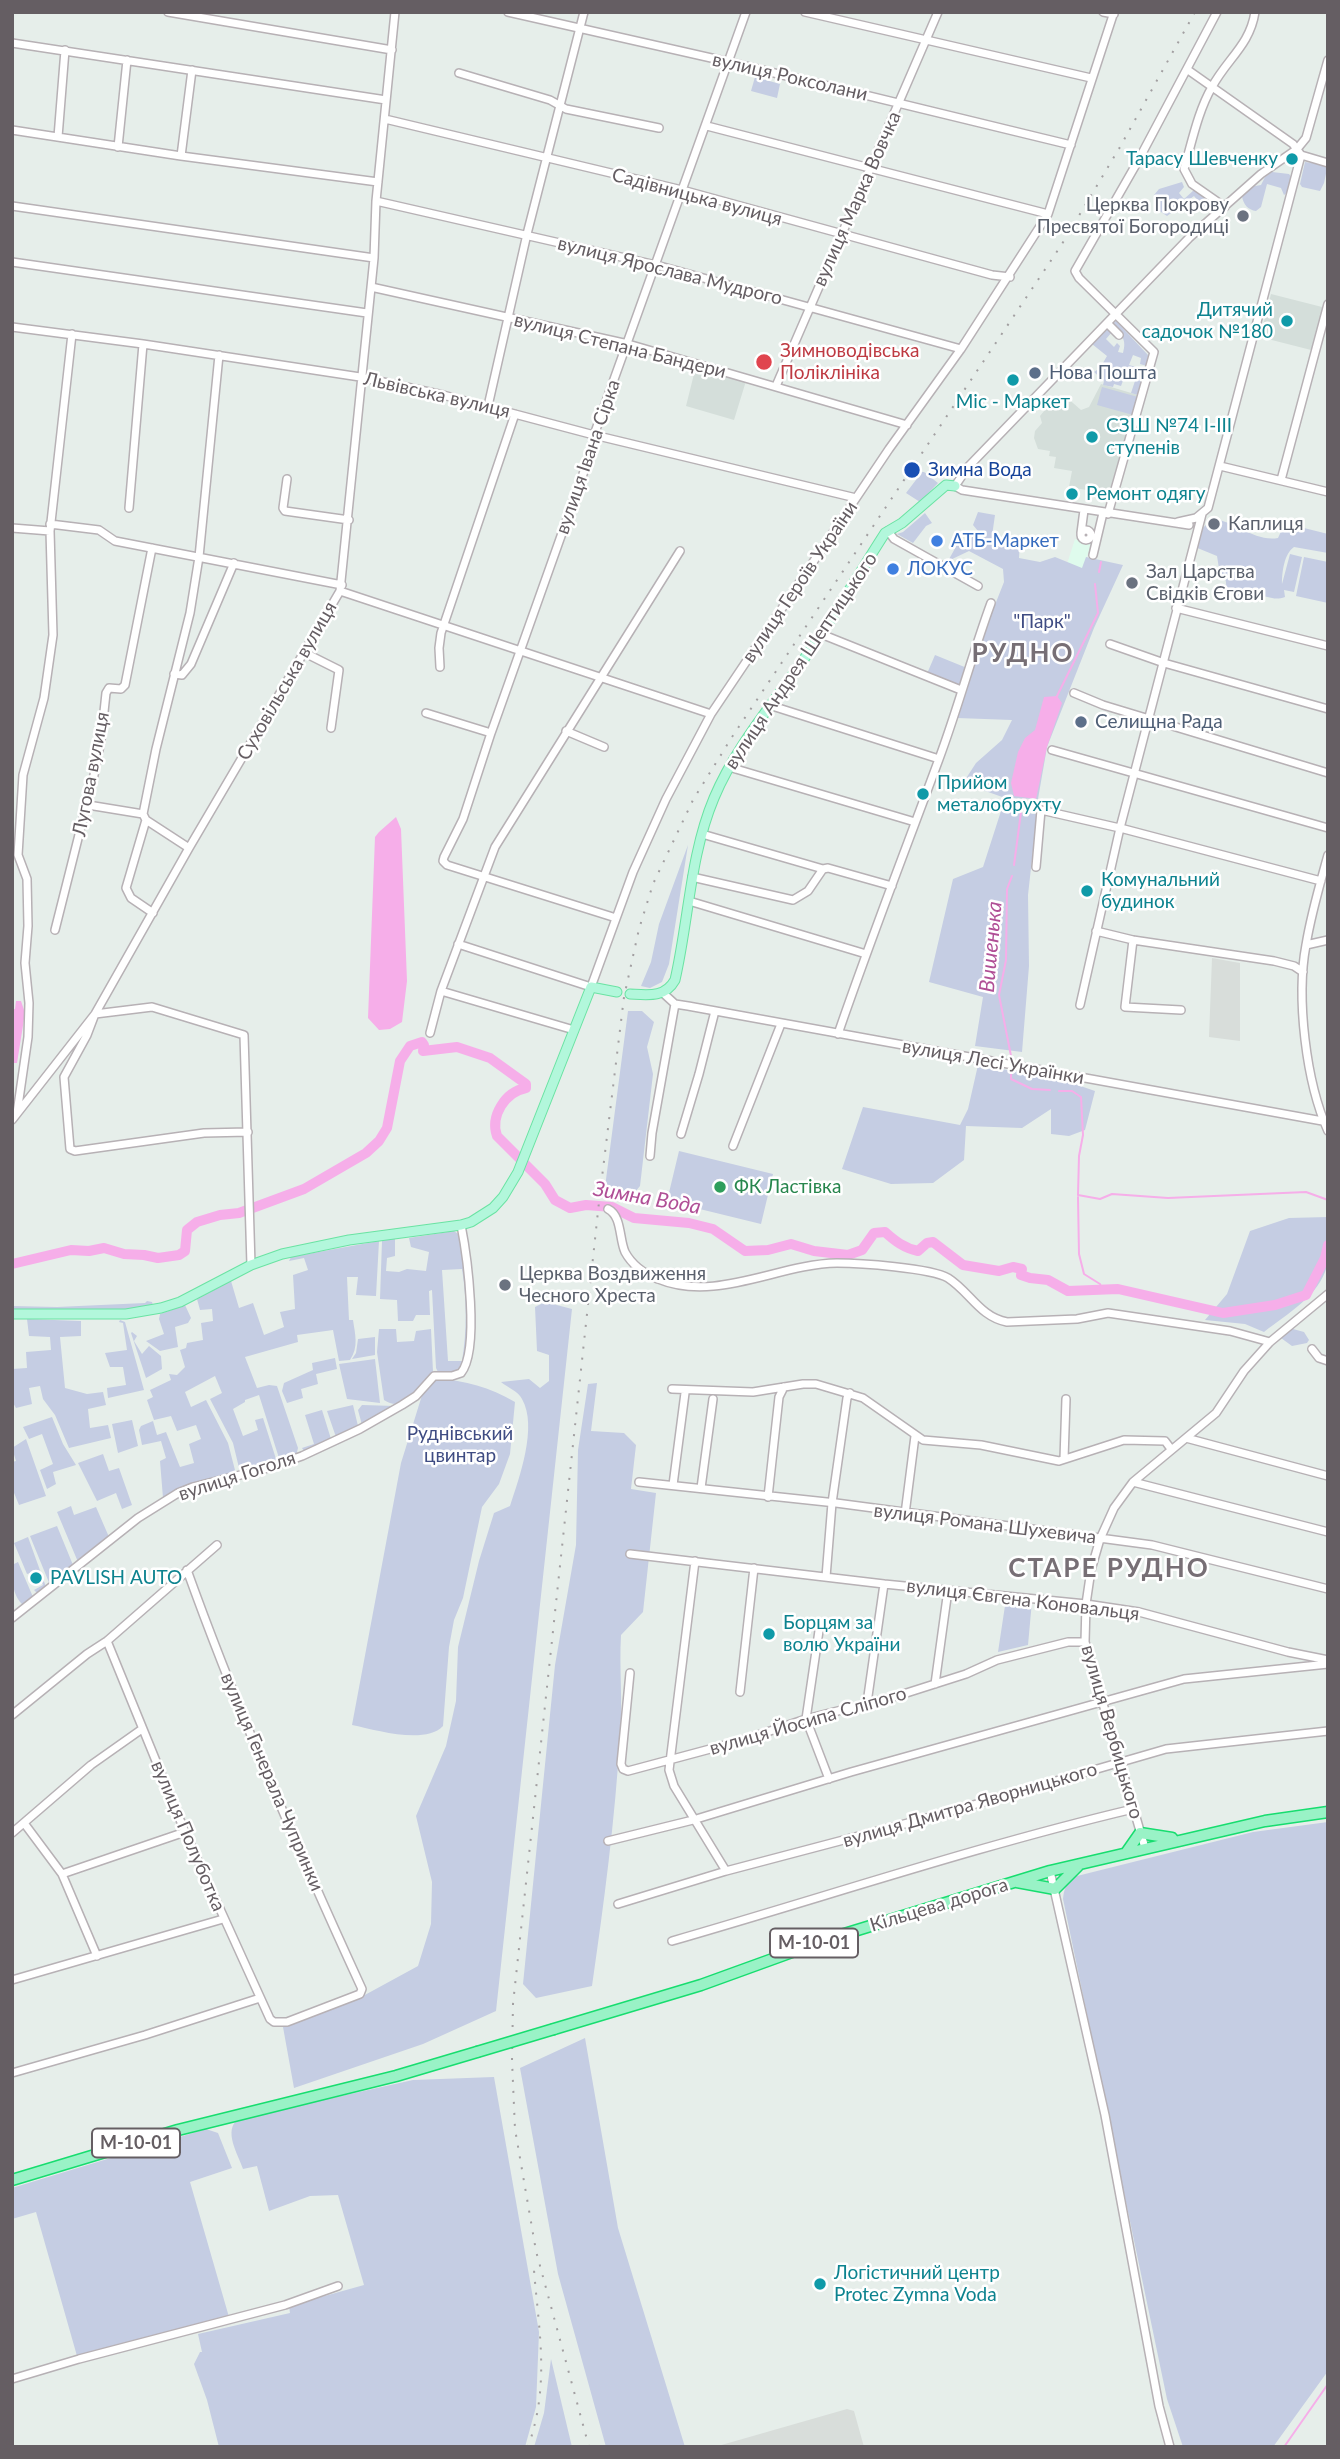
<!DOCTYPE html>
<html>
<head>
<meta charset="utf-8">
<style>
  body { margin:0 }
  #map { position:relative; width:1340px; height:2459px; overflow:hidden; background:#e6eeea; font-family:Lato,sans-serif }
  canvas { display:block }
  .frame { position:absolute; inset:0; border:14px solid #655e63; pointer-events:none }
</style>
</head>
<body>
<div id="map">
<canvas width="1340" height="2459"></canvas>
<div class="frame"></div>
</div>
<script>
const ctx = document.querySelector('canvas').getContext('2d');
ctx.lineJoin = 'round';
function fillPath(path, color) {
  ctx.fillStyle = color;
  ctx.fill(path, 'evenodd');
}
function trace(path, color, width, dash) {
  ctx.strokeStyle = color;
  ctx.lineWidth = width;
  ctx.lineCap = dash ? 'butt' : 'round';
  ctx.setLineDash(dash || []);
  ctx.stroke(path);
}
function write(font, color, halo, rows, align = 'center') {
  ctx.font = font + ' Lato,sans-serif';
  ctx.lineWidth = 5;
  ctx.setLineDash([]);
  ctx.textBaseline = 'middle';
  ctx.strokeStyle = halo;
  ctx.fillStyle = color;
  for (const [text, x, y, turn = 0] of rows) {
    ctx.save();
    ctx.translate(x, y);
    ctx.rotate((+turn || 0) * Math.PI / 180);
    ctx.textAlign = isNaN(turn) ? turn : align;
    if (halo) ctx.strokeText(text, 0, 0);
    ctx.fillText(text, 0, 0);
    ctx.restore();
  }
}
const commercial = new Path2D(`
  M1075,539L1091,544L1083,569L1067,564Z`);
const industrial = new Path2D(`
  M1212,958L1240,963V1041L1209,1037Z
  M847,2409L854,2411L864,2447L718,2446Z`);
const education = new Path2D(`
  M1271,294L1326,308L1315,351L1260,337Z
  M696,366L746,381L734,420L686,406Z
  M1101,384L1138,395L1112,490L1095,488L1092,491L1069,487L1072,471L1054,468L1056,457L1049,456L1050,451L1038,449L1034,438L1035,431L1042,423L1040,416L1049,405L1058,407L1065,396L1081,410L1089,407Z`);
const green = new Path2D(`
  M755,77L780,84L777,98L751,91Z
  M1305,162L1324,165L1327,169L1324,183L1320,191L1302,187L1300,184Z
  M1272,172L1289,174L1292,178L1289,191L1284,195L1281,188L1267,184L1261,207L1256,211C1248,210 1243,204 1242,196L1249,187L1261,185L1265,177Z
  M1182,182L1184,187L1179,193L1184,199L1194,190L1209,198L1210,206H1202L1194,196L1167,216L1155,208L1154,195L1159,189Z
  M1116,321L1148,355L1147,366L1140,364L1141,358L1133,355L1129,365L1146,370L1138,395L1131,393L1135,381L1124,378L1121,386L1114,384L1113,387L1103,385L1104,381L1094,372L1100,368L1107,356L1092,344L1109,328L1112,332L1106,339L1114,347L1117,343L1120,346L1118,352L1123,353C1127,339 1122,335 1111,325Z
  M1102,387L1138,397L1133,415L1097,405Z
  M922,472H924L938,483L920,502L906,493Z
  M978,512L995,515L992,536L1020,540L1019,558L1040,562L1055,557L1082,568L1086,557L1123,565L1094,628L1047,747L1038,799L1005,798L963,783L976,763L1002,740L1012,720L957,718L974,658L1004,582L1003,569L969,551L948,561L958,543H966L978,531L973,525Z
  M925,513L932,523L926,526L913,543L897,534L903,532Z
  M1213,519C1235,521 1254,542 1278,538L1284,525L1288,524L1328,534V553L1294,547C1284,554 1282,572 1282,584L1290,554L1302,557L1294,592L1284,590L1285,597C1274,601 1268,596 1257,595C1249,594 1238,598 1230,593C1225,590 1227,583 1225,578L1220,575L1217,556L1195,547L1198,532Z
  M1304,557L1328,562V603L1296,596Z
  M935,655L967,668L961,690L926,676Z
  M1001,811L1037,814L1028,895L1029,966L1022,1052L975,1046L983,997L929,982L953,879L983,867Z
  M688,845L669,964L662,982L650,988L641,986L651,962L659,924Z
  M628,1011H642L654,1022L647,1047L653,1074L640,1186L635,1192L628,1195L605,1187Z
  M978,1065L1060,1079L1095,1091L1085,1130L1069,1136L1051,1134V1109L1022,1128L966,1126L964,1160L933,1183L891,1184L842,1169L863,1107L960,1125L968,1109Z
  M679,1151L773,1174L761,1224L667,1201Z
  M1328,1217C1328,1232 1331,1252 1327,1266C1319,1296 1287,1314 1264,1332L1245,1324L1205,1320L1227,1294L1250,1231L1289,1218Z
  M454,1231L461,1236C464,1260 478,1355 458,1370C452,1375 445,1374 438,1372L436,1368L432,1290L429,1291L430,1315H416L413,1321H398L397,1300L380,1299L382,1241L395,1238V1256L387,1258L386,1271L399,1272L407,1269L426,1271L429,1252L411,1247L409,1238ZM462,1269C467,1301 467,1330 462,1361H448L442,1270Z
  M379,1241L376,1296L356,1295L358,1277H347L349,1320H353C355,1334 359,1347 350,1360L339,1361L333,1330L297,1335L298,1342L245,1357L257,1388L269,1385L277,1386L298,1448L296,1456L281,1461L279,1458L259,1395L245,1400V1402L233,1409L243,1436L258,1430L255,1420L263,1418L277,1462L240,1472L233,1443L210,1399L222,1393L215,1376L185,1392L191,1407L206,1400L228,1443L236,1474L192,1483L163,1498L160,1461L166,1458L161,1441L142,1445L139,1430L141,1426L153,1421L157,1435L166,1432L180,1467L194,1463L189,1444L201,1439L196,1425L177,1431L171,1416L154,1420L147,1400L153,1397L150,1390L171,1380L169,1374L177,1375L185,1367L180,1350L186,1348L187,1343L203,1340L201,1323L213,1321L212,1309L200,1310L197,1299L231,1281L239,1308L253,1303L264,1335L284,1327L280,1312L295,1309L293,1275L308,1270L304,1258L289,1261L291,1257Z
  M147,1301L152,1302L153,1305L128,1310H12V1306L57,1307L145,1303Z
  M545,1302L572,1309L496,2011L423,2044L294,2088L283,2027L363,1996L418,1966L431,1924L432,1882L416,1816L446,1746L456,1701L458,1647L479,1561L494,1513L510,1506C519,1478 538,1427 522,1399C519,1392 507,1387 501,1382L529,1379L540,1388L549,1381V1355L537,1351L535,1307Z
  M185,1305L191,1318L188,1323L175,1327L178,1347L160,1351L146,1341L164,1334L159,1319L160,1314Z
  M27,1319L81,1321V1336L60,1337L65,1388L87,1394L103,1392L106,1405L88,1409L90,1428L108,1425L111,1438L69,1448L55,1415L43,1399L40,1386L29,1388L32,1404L16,1408L12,1401V1369L27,1368L26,1352L51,1350L50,1337L29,1336Z
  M120,1320L125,1322L144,1390L108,1398L107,1388L126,1385L123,1367H110L105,1353L127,1350L123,1323L119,1322Z
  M379,1329H396L397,1342L414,1341L416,1331L431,1329L433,1372C421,1387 405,1414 384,1400L377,1352Z
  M1293,1329L1304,1332L1309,1340L1307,1343L1292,1346L1281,1338L1287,1330Z
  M132,1332L137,1336L134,1341L142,1354L149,1346L161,1356L162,1369L146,1378L131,1333Z
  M375,1337V1355L352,1359L356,1353L358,1339Z
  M335,1358L337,1369L316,1374L318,1384L301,1389L303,1398L287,1403L282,1391L284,1383L313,1370L312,1363Z
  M375,1359L380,1403L347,1399L339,1364Z
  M436,1378C466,1381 489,1387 515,1402L510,1454L499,1484L482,1507L463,1598L454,1620L449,1647L443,1726C425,1745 376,1730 352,1725L401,1463L423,1392Z
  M597,1383L591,1431L624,1433L636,1445L631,1489L656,1493L643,1612L621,1635C619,1669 623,1702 620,1736C615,1820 604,1903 592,1986L536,1998L523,1984L555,1665L576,1545L578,1450L588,1384Z
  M353,1405L358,1426L336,1437L327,1411Z
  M362,1405L395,1406L362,1425L358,1410Z
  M322,1410L331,1439L304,1451L302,1448L314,1444L305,1415Z
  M52,1417L63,1444L76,1465L53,1472L56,1484L47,1489L40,1470L53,1464L42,1434L29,1439L23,1427Z
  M132,1420L138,1446L118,1453L112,1424Z
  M26,1439L46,1496L19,1505L12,1488V1462L16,1461L12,1448Z
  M103,1454L109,1471L119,1468L132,1505L122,1509L116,1493L97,1501L78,1463Z
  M71,1506L74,1515L96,1507L109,1537L78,1562L57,1512Z
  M57,1526L73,1565L50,1585L30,1536Z
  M28,1537L46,1587L38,1594L34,1590L43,1585L37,1571L27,1574L14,1543Z
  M18,1562L33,1597L23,1605C12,1595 12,1579 12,1565Z
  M1006,1599L1032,1601L1028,1645L998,1652Z
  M1328,1822V2371L1273,2447H1183L1167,2399L1063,1899C1064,1889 1066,1884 1073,1877L1253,1832Z
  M585,2038L618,2228L685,2447H606L558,2274L520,2068Z
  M494,2077L539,2332L536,2407L525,2447H219L207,2400L194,2364L200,2352H202L198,2334L290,2313L289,2306L364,2285L338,2195L310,2196L269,2211L257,2166L243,2169C238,2154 223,2131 238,2119L413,2080Z
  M206,2129L218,2133L232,2168L190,2182L229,2317L77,2356L36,2212L12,2219V2188Z
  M551,2359L572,2447H534L544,2413Z`);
const water = new Path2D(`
  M1057,696L1062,703L1047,747L1036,799L1014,796L1011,783L1018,752L1025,738L1035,730L1044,697Z
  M396,817L401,829L407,981L402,1022L390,1029L379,1030L368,1018L375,837L379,832Z
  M16,1001H21L25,1013L17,1063H12V1009H15Z`);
const stream = new Path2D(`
  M1099,572L1101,562
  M1057,696L1098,613L1095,584
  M1022,805L1024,799
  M1014,865L1021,812
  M1012,876L1007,889L1006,960L999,995L1012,1061
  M1011,1069V1079L1032,1089L1050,1090
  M1059,1091H1072L1081,1097L1083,1135L1079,1156L1078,1195L1100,1199L1112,1194L1168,1198L1306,1192L1328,1200
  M1078,1197L1079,1254L1084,1274L1100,1284L1102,1289
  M1284,2447L1328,2384`);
const river = new Path2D(`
  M12,1264L71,1250L89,1251L104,1248L124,1254L144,1255L158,1258L179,1255L185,1251L187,1230L197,1222L220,1215L239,1213L304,1189L366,1153L379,1141L387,1128L400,1061L410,1046L422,1042L424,1045L423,1051L457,1047L490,1058L526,1084V1088C505,1092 490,1116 497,1136L545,1184L555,1200L570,1208L586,1205L612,1207L634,1218L689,1223L713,1229L745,1251L768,1250L791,1244L814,1251L848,1255L862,1250L874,1233L885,1232C895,1241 904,1248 918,1251L927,1243L933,1242L963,1265L999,1271L1013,1267L1022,1269L1021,1275L1030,1278L1048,1280L1068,1291L1118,1289L1223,1313L1275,1305L1306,1295L1325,1258L1328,1245`);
const minor = new Path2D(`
  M168,12L392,50
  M508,12L729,62L1071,145
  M805,12L1091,78
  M1103,12L1114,14
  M12,43L386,100
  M1188,70L1293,144L1301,155L1328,163
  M459,73L550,100L566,109L659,128
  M385,119L682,190L992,275L1010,277
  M707,126L1048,214
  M12,130L181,156L378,182
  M58,137L65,50
  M118,147L127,60
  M181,156L192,70
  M376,201L656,265L961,349
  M12,206L374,258
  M1225,207L1192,184L1184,169C1192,142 1198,111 1212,87C1227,59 1250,45 1255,12
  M12,262L367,313
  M371,287L628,344L907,425
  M1107,323L1119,335
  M12,327L143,344L360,377L443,395L594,435L856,498
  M776,386L938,12
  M488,406L527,234L584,12
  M1220,466L1328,492
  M287,479L283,508L285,511L349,520
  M1281,480L1328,304
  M129,508L143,344
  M1108,514L1154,352L1079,278L1075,271L1138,161L1217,12
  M1178,522L1196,518L1208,508L1301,155
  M50,524L99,530L115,541L342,585
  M1189,525L962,490L955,486L968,467L1189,238L1261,174L1297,149L1306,138L1328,60
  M12,528L50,531
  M1081 535a5 5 0 1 1 10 0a5 5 0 1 1-10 0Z
  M888,531L894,539L978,586
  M1081,533L1084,510
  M1093,555L1103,513
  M340,591L711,714
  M1176,608L1328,646
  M821,634L961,690
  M1110,644L1164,663L1328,709
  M305,653L339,670L331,728
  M440,667L439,648L441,633L515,414
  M174,674L182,675L191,664L234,563
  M1074,693L1103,705L1328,773
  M769,705L939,759
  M426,713L491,733
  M566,731L604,747
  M1052,750L1328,828
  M729,767L915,822
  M88,805L143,814
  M146,820L189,848
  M702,834L823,869
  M1328,855C1320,884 1311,914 1306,945C1296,998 1306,1082 1328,1131
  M1036,867L1041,810L1124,829L1321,881
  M692,877L793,900L808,891L823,869L828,868L892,886
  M689,901L866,954
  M153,913L131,898L126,888L146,820L143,814L156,749L190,613L199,557L219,355
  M616,918L447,865L443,861L444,857L463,819L491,733L593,446L594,435L746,12
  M55,930L94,775L101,740L106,693L109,688L121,689L125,685L152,548
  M1096,931L1133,940L1274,961L1294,966L1303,972
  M1133,940L1125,1007L1181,1010
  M458,944L591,987L633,872L666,799L711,714L889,449L961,349L1048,214L1114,12
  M1306,945L1328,940
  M441,991L574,1030
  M663,993L675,1004L688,1006L1328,1122
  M1080,1005L1120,828L1202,514
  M430,1033L441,991L495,847L680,551
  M838,1034C870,941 905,851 939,759C958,708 972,655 991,603
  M17,1113L28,1037L29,1003L25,963L28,926L27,879L18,855L23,775L44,698L53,635L50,531L72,334
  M12,1120L95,1014L189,848L340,591L374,258L376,201L395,12
  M248,1132L204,1133L75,1151L70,1149L64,1077L87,1035L95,1014L152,1007L244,1035L251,1265
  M681,1134L699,1074L715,1011
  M733,1146L781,1024
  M650,1156L652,1133L675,1004
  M608,1209C622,1216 619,1239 625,1252C632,1265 645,1274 658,1279C716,1303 778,1264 837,1263C859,1263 931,1268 948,1278C970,1292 980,1317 1007,1322L1077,1319L1108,1313L1230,1331L1270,1342
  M1312,1349L1319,1358L1328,1361
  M672,1389L753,1392L803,1384H816L863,1398L923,1440L981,1445L1059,1461L1124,1440L1165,1441L1171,1449
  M1186,1438L1328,1476
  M1064,1459L1066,1399
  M639,1482L836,1503L1152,1545L1328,1589
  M1133,1482L1328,1532
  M673,1485L685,1393
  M701,1488L713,1399
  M768,1497L779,1397L784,1387
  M905,1514L915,1436
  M630,1554L884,1584L1086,1604L1139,1612L1288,1652L1328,1660
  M695,1561L669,1770L674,1786L726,1871
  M826,1577L832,1503L847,1398L850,1393
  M12,1618L138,1518L178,1493L193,1487L268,1468L302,1456L360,1429L402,1405L416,1396L434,1376H452L461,1373C480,1350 467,1255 461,1225
  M820,1624L806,1719L829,1779
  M107,1641L185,1832L270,2019L274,2022H287L360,1994L362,1989C299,1852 238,1712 187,1570
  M630,1673L621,1764L623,1769L628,1771L740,1741L806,1719L897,1696L966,1674L997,1660L1068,1642H1085
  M935,1684L948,1590
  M740,1692L754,1568
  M867,1703L884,1584
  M12,1715L87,1654L107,1641L217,1545
  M24,1823L62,1874L97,1956
  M12,1833L91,1765L142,1729
  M608,1841L693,1820L851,1772L1184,1679L1328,1664
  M1145,1848L1085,1642L1086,1604L1091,1570L1100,1539L1114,1508L1133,1482L1216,1413L1244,1371L1270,1342L1328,1294
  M1050,1871L1105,2115L1159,2406L1170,2447
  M62,1874L185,1832
  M618,1904L726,1871L942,1814L1166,1749L1328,1731
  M672,1941C825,1897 977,1846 1133,1809
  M12,1980L223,1919
  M12,2073L145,2035L260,1998
  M12,2379L79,2359L285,2305L338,2286`);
const major = new Path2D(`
  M630,994C648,995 665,998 675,980C689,919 690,855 714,798C736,746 772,705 804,659C833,618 858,575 885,533L902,523L946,485L955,486
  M12,1314H126L161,1308L180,1302L251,1265L282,1254L349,1240L461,1225L471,1222L493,1208L503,1197L518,1172L591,987L617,992`);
const highway = new Path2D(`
  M1126,1853L1140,1833L1172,1838
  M1017,1882L1055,1889L1078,1866
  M554,2029L701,1985L828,1939L1050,1871L1265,1821L1328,1812
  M12,2180L178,2130L396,2076L477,2052`);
const rail = new Path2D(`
  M528,2447C550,2385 539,2333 534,2270
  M589,2447L536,2251L515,2129L512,2060L513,2004L599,1202L624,997L639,929L653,884L693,800L732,737L1062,244L1120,147L1195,12`);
const highwayBridge = new Path2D(`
  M477,2052L554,2029`);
const markers = [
  [1292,159,7,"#0f9aa8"],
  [1243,216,7,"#6b7280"],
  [1287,321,7,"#0f9aa8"],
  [764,362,9,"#e0444e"],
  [1035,373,7,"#5c6f8a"],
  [1013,380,7,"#0f9aa8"],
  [1092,437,7,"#0f9aa8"],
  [912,470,9,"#1a4fb4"],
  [1072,494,7,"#0f9aa8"],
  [1214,524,7,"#6b7280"],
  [937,541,7,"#3f7fe0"],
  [893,569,7,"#3f7fe0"],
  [1132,583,7,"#6b7280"],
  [1081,722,7,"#5c6f8a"],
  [923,794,7,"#0f9aa8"],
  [1087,891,7,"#0f9aa8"],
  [720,1187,7,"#2e9e5b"],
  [505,1285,7,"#6b7280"],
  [36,1578,7,"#0f9aa8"],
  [769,1634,7,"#0f9aa8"],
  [820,2284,7,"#0f9aa8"]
];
const shields = [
  [814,1943,88],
  [136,2143,88]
];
const shieldNames = [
  ["М-10-01",814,1943],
  ["М-10-01",136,2143]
];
const streetNames = [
  ["вулиця Роксолани",790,77,13],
  ["Садівницька вулиця",697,197,15],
  ["вулиця Марка Вовчка",857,199,-66],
  ["вулиця Ярослава Мудрого",670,271,14],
  ["вулиця Степана Бандери",620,346,14],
  ["Львівська вулиця",437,395,13],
  ["вулиця Івана Сірка",588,457,-71],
  ["вулиця Героїв України",800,582,-56],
  ["вулиця Андрея Шептицького",801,661,-56],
  ["Суховільська вулиця",287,681,-60],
  ["Лугова вулиця",91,774,-79],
  ["вулиця Лесі Українки",993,1062,10],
  ["вулиця Гоголя",237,1476,-18],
  ["вулиця Романа Шухевича",985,1524,7],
  ["вулиця Євгена Коновальця",1023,1600,7],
  ["вулиця Йосипа Сліпого",808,1721,-16],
  ["вулиця Вербицького",1112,1732,74],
  ["вулиця Генерала Чупринки",272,1782,67],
  ["вулиця Дмитра Яворницького",970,1805,-16],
  ["вулиця Полуботка",188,1836,67],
  ["Кільцева дорога",939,1905,-17]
];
const cultureNames = [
  ["Тарасу Шевченку",1278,159,"right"],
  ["Дитячий",1273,310,"right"],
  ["садочок №180",1273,332,"right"],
  ["Міс - Маркет",1013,402,"center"],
  ["СЗШ №74 І-ІІІ",1106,426],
  ["ступенів",1106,448],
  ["Ремонт одягу",1086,494],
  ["Прийом",937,783],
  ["металобрухту",937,805],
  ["Комунальний",1101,880],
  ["будинок",1101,902],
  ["PAVLISH AUTO",50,1578],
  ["Борцям за",783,1623],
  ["волю України",783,1645],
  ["Логістичний центр",834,2273],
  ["Protec Zymna Voda",834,2295]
];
const worshipNames = [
  ["Церква Покрову",1229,205,"right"],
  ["Пресвятої Богородиці",1229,227,"right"],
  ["Каплиця",1228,524],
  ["Зал Царства",1146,572],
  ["Свідків Єгови",1146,594],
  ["Церква Воздвиження",519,1274],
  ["Чесного Хреста",519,1296]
];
const healthNames = [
  ["Зимноводівська",780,351],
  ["Поліклініка",780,373]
];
const serviceNames = [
  ["Нова Пошта",1049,373],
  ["Селищна Рада",1095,722]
];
const transitNames = [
  ["Зимна Вода",928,470]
];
const shopNames = [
  ["АТБ-Маркет",951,541],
  ["ЛОКУС",907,569]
];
const parkNames = [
  ["\"Парк\"",1042,622],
  ["Руднівський",460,1434],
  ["цвинтар",460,1456]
];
const leisureNames = [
  ["ФК Ластівка",734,1187]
];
const waterNames = [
  ["Вишенька",991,947,-85],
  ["Зимна Вода",647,1198,10]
];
const districtNames = [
  ["РУДНО",1023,654],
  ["СТАРЕ РУДНО",1109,1569]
];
fillPath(commercial, '#dffbed');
fillPath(industrial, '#d8ddda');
fillPath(education, '#d4deda');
fillPath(green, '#c5cde3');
fillPath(water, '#f6aee9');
trace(stream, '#f6aee9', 2);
trace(river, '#f6aee9', 10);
trace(minor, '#b7b1b5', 10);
trace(major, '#6ae3a3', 11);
trace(highway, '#17dd6f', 13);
trace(minor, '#fff', 7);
trace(major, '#b2f7db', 9);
trace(highway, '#99f2c6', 10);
trace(rail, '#a29fa1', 2, [2, 9]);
trace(highwayBridge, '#17dd6f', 13, []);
trace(highwayBridge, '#99f2c6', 10);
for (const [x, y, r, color] of markers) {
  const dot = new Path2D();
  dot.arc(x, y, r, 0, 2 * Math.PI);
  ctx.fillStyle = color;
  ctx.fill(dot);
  trace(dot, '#fff', 2.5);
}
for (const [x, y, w] of shields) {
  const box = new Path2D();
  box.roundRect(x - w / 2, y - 14.5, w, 29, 5);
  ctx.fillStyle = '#fff';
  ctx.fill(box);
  trace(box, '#655e63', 2);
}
write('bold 18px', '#655e63', null, shieldNames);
write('19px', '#655e63', '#fff', streetNames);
write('19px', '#0d838f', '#fff', cultureNames, 'left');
write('19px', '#5b616d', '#fff', worshipNames, 'left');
write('19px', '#be3a42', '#fff', healthNames, 'left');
write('19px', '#4e5e75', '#fff', serviceNames, 'left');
write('19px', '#164399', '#fff', transitNames, 'left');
write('19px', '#366cbe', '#fff', shopNames, 'left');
write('19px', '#3f4c83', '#fff', parkNames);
write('19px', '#27864d', '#fff', leisureNames, 'left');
write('italic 21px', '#b04f96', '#fff', waterNames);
ctx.letterSpacing = '2px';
write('bold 26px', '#776f75', '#fff', districtNames);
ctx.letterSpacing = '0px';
</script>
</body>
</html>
